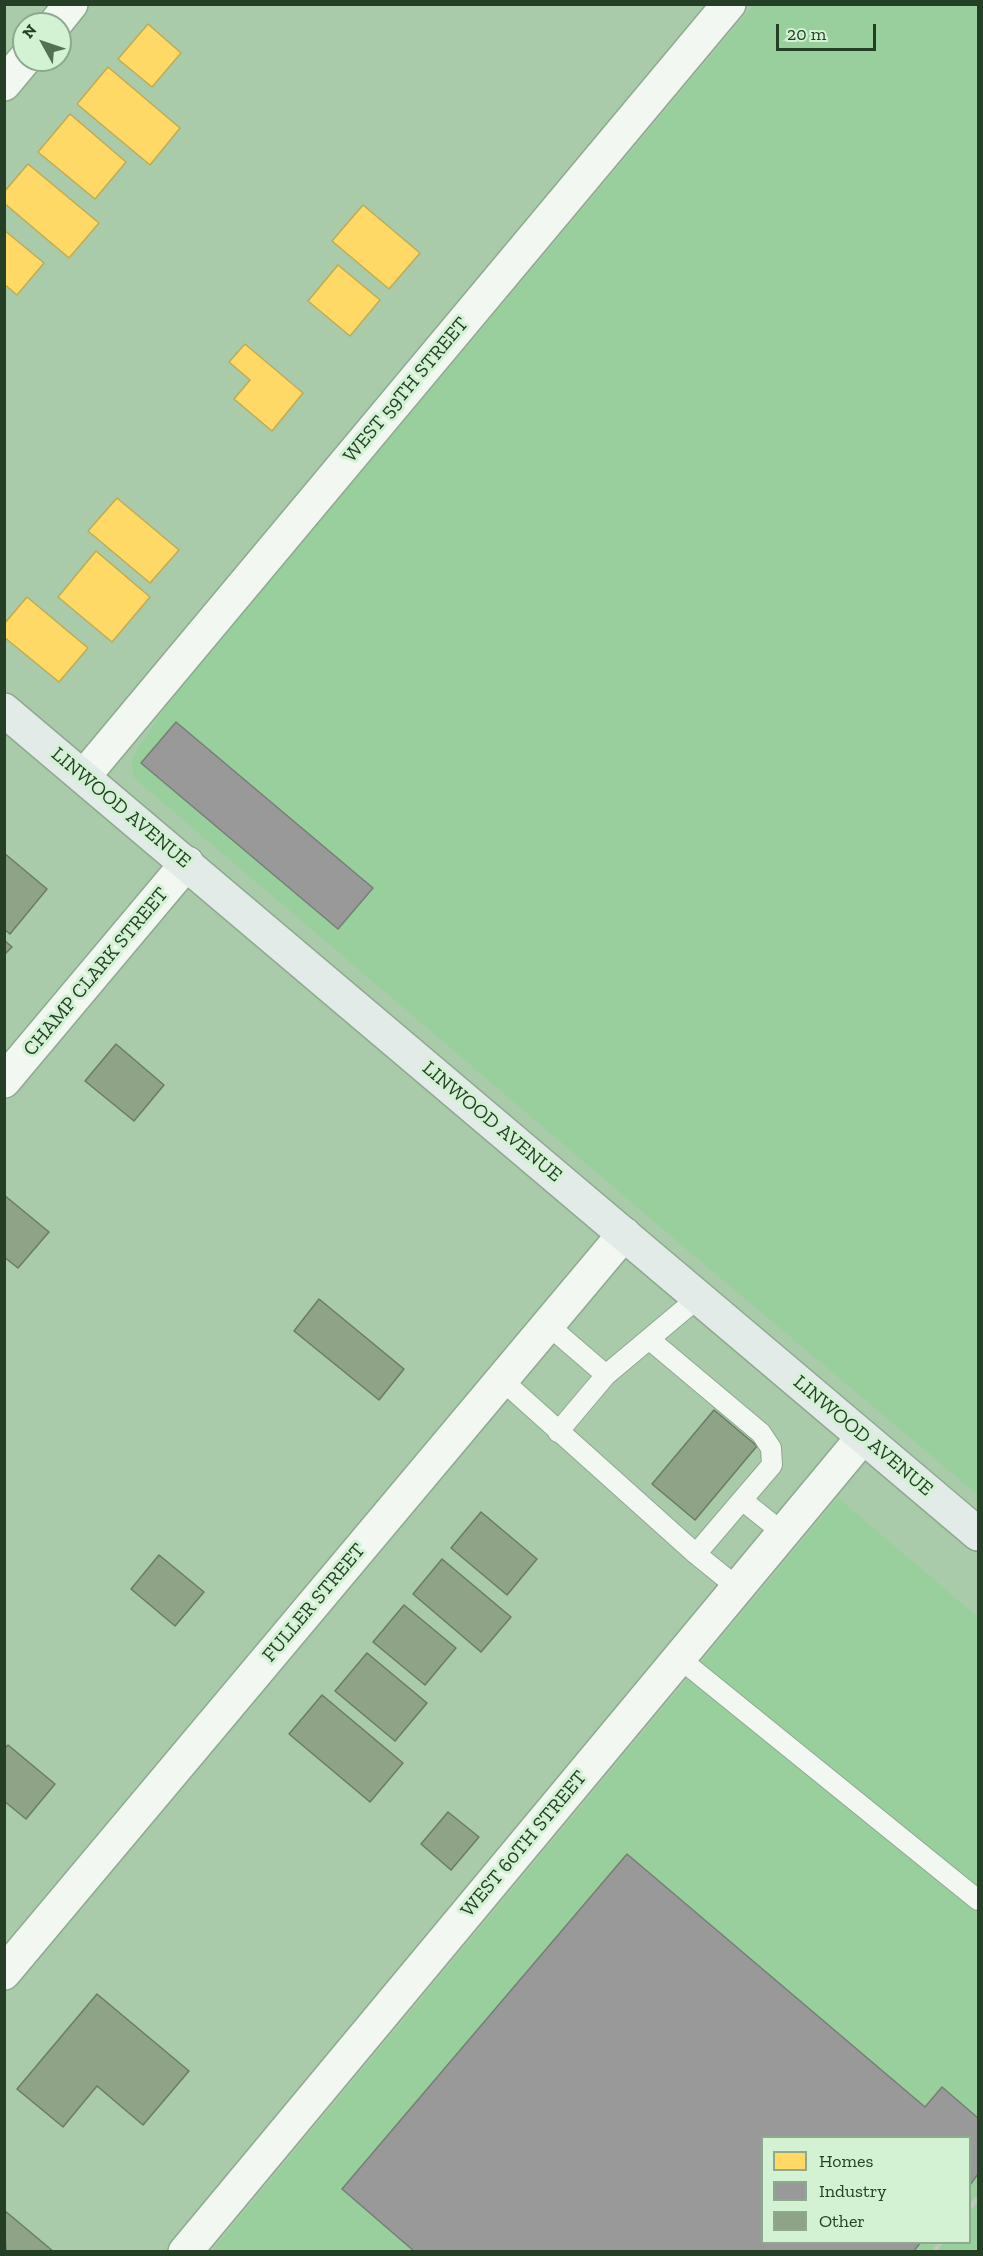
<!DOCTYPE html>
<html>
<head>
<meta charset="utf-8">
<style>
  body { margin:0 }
  #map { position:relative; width:983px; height:2256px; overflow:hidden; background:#a9cbaa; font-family:"Zilla Slab",serif }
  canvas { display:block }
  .frame { position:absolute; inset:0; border:6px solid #253f27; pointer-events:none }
  .legend { position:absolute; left:761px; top:2136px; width:210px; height:108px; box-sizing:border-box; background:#d2f2d3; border:2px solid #8daa8e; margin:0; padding:8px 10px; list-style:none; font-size:18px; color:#253f27 }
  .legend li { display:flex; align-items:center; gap:12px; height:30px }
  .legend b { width:30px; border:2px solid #8daa8e }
  .north { position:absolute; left:12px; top:12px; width:60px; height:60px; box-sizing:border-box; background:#d2f2d3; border:2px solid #8daa8e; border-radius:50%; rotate:310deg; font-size:16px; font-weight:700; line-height:24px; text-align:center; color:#253f27 }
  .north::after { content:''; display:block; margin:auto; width:21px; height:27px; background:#537055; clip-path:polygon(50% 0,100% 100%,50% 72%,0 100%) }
  .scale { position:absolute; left:776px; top:24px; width:100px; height:27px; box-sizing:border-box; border:3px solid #253f27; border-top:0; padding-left:8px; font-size:18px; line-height:21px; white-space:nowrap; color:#253f27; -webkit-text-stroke:4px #d2f2d3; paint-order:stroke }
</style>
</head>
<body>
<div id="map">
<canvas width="983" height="2256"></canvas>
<div class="frame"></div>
<ul class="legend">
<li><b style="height:16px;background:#ffd966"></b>Homes</li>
<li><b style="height:16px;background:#999"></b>Industry</li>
<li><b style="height:16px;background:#8fa387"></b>Other</li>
</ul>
<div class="north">N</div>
<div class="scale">20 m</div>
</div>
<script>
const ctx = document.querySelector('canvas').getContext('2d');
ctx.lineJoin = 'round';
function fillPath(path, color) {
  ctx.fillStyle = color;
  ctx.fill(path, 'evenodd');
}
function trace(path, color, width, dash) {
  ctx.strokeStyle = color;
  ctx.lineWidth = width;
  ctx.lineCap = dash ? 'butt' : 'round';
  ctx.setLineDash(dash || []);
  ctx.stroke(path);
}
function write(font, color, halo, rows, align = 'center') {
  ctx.font = font + ' "Zilla Slab",serif';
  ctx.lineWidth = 6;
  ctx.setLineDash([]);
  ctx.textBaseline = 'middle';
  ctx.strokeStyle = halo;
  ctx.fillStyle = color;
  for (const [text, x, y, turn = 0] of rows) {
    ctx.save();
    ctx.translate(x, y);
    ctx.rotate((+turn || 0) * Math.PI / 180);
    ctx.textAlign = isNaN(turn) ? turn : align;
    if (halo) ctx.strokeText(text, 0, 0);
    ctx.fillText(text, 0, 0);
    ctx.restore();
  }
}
const built = new Path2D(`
  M754,5H978V1495L692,1254L133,777L132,758L168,703Z
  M838,1498L978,1617V2251L211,2252ZM762,2138H970V2242H762Z`);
const homes = new Path2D(`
  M148,24L181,53L152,87L118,59Z
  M108,67L180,128L150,165L77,104Z
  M70,114L126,162L95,199L38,152Z
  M28,164L99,223L69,258L4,203V192Z
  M363,205L420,253L389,289L332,241Z
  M4,230L44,263L17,295L4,284Z
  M338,265L380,300L350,336L308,301Z
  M245,344L303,393L272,431L234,399L250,380L229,362Z
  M117,498L179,550L150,583L88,531Z
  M96,551L150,597L112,642L58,597Z
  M27,597L88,648L59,682L4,637V624Z`);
const industry = new Path2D(`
  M176,722L373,888L338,929L141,763Z
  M627,1854L925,2107L942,2087L978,2118V2174L970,2185V2138H762V2242H921L913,2252H415L342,2189Z`);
const building = new Path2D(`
  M4,853L47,889L10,934L4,929Z
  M4,940L12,947L4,955Z
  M116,1044L164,1085L134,1121L85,1081Z
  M4,1195L49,1232L18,1268L4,1257Z
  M319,1299L404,1369L379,1400L294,1331Z
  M714,1410L757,1446L695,1520L652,1484Z
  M481,1512L537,1559L507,1595L451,1548Z
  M159,1555L204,1592L175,1626L131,1589Z
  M442,1559L511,1617L481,1652L413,1594Z
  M404,1605L456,1648L425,1685L373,1642Z
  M367,1653L427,1703L395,1741L335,1691Z
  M322,1695L403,1763L370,1802L289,1734Z
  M8,1745L55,1784L26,1819L4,1801V1749Z
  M448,1812L479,1837L451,1870L421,1844Z
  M97,1994L189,2071L143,2125L97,2086L63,2127L17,2089Z
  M4,2210L54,2252H6Z`);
const service = new Path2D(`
  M548,1325L606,1375L558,1432
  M649,1339L761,1433L771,1448L772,1465L742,1500
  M606,1375L699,1297
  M502,1380L696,1554
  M738,1588L696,1554L742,1500L782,1532
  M679,1658L978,1900`);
const minor = new Path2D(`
  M55,24L71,4
  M4,84L24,60
  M84,776L729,4
  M4,1081L187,863
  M4,1973L624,1234
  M185,2252L863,1437`);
const secondary = new Path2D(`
  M4,710L978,1534`);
const rail = new Path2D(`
  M970,2208L978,2197
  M934,2252L941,2242`);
const streetNames = [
  ["WEST 59TH STREET",406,390,-50],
  ["LINWOOD AVENUE",121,808,40],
  ["CHAMP CLARK STREET",96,972,-50],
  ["LINWOOD AVENUE",492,1122,40],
  ["LINWOOD AVENUE",863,1436,40],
  ["FULLER STREET",314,1603,-50],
  ["WEST 60TH STREET",524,1844,-50]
];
fillPath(built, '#99cf9c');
fillPath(homes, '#ffd966');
trace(homes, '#beab53', 1.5);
fillPath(industry, '#999');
trace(industry, '#767e77', 1.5);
fillPath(building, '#8fa387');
trace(building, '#6a7c62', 1.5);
trace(service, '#8da98f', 22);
trace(minor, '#8da98f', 36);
trace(secondary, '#8da98f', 36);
trace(service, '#f2f7f2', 20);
trace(minor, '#f2f7f2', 33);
trace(secondary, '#e2ebe7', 33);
trace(rail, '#bdc7be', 4.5, [12, 6]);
write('20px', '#253f27', '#d2f2d3', streetNames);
</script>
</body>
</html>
